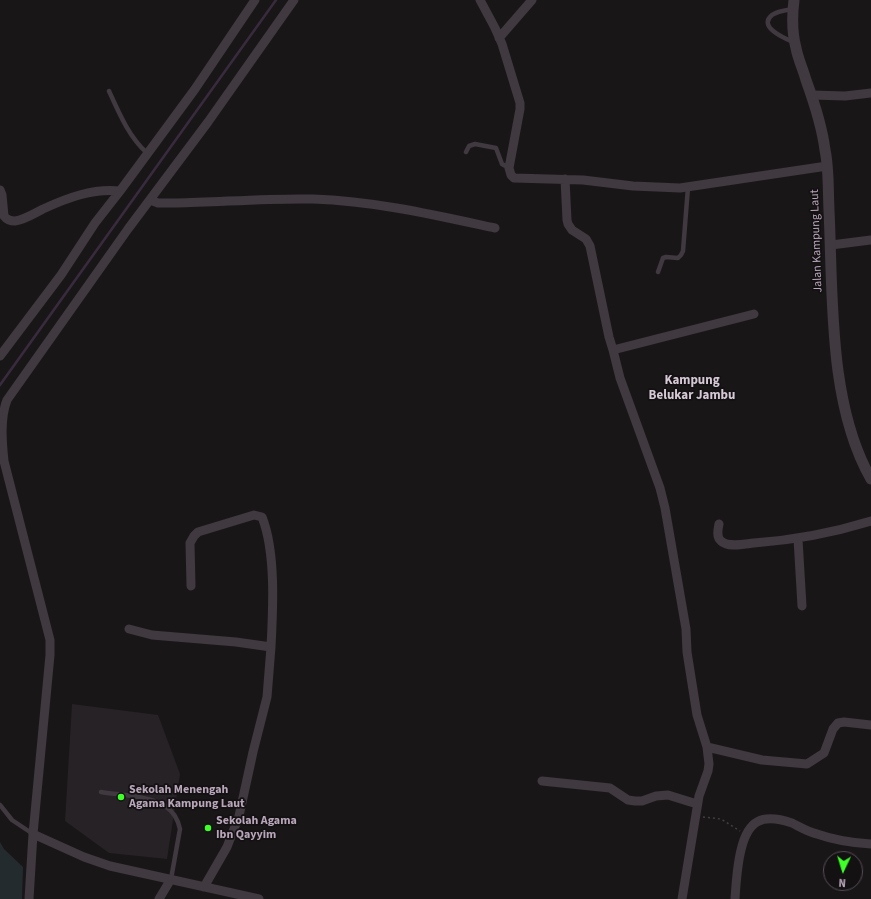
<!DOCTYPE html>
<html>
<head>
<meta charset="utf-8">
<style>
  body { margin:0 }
  #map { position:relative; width:871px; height:899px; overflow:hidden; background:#191618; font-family:"Source Sans 3",sans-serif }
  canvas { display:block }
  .north { position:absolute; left:823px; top:851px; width:40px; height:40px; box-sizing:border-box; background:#141113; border:1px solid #564d56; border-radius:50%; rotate:184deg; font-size:11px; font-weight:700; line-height:16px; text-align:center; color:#b8a7ba }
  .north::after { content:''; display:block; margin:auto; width:14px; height:18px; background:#3fff28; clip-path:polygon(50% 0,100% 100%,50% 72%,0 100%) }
</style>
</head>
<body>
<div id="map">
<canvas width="871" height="899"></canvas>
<div class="north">N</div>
</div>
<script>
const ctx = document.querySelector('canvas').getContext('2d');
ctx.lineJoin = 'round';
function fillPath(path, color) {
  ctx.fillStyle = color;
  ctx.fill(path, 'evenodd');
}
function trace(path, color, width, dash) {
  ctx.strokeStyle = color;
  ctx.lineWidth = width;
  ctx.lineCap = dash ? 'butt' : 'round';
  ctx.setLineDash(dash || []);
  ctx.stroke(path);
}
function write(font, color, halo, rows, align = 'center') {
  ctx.font = font + ' "Source Sans 3",sans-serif';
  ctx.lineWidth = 3.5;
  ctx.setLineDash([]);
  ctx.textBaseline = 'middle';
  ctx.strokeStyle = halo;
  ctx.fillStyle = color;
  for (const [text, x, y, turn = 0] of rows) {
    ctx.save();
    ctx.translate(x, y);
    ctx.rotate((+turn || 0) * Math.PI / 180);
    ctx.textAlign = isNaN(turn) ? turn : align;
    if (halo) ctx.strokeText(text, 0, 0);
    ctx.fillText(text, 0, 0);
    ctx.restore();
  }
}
const built = new Path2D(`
  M72,704L158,715L180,774L167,859L109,853L65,821Z`);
const green = new Path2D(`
  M0,842L4,849L23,867L22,899H0Z`);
const stream = new Path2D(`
  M0,385L276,0`);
const path = new Path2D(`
  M703,817L721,819L740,831`);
const service = new Path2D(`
  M793,9C787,10 777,11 772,15C757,27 786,39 793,42
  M109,91C119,113 129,137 147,153
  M466,152L469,146L475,144L496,148L502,164L509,168
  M658,272L663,258L666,257L678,258L681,255L683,251L688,187
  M101,792C118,795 151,796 165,806C173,811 178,820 180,829L171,879
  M0,805L12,820L33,834`);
const minor = new Path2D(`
  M480,0L495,28L502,44L520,103V109L509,168L511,175L514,178L583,180L633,186L680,188L827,166
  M499,38L532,0
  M812,95L845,96L871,93
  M565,179L567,220L568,224L572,230L586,239L590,246L609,337L613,350L754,314
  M0,190L2,195L4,216C7,220 10,221 15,221C24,220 35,213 43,209C67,198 93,188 120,191
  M150,200L158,203H176C222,202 268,198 313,199C375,201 435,215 495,228
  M831,245L871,240
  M613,350L620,378L660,488L665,508L686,629L687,652L697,715L707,747L709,764L708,771L699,796L682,899
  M0,356L61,275L95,223L120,191L195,89L255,0
  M719,524C718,529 716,537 721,541C728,548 744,544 754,543C794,540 832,533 871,521
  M798,539L802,606
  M191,586L190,543L194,536L198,532L254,515L262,517C276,552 273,609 271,647
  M129,629L152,635L236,642L271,647L267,697L253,752L239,816L227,847L204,887
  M707,747L762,760L807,764L824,753L833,729L838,723L844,722L871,725
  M542,781L610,788L628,800L635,801H642L656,796L668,795L697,804
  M29,899L33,834
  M159,899L171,879
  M259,899L110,866L84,857L33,834L50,655V640L4,461C2,442 0,418 7,400L128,229L208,122L294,0
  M735,899C736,883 737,866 741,850C748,820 762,813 792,823C800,827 808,832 817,834C834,840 853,843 871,844`);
const tertiary = new Path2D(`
  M794,0C792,16 792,33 796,48C798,59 803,69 806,80C814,102 822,126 825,150C829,169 828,190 829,210C833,295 828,404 871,479`);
const markers = [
  [121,797,4,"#3fff28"],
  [208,828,4,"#3fff28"]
];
const streetNames = [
  ["Jalan Kampung Laut",817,241,-92]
];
const poiNames = [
  ["Sekolah Menengah",129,790],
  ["Agama Kampung Laut",129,804],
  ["Sekolah Agama",216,821],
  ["Ibn Qayyim",216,835]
];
const neighbourhoodNames = [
  ["Kampung",692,381],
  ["Belukar Jambu",692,396]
];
fillPath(built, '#262225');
fillPath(green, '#242b2e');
trace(stream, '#382b3e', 2.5);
trace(path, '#453d45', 1.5, [2, 3]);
trace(service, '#403940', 4.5);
trace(minor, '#403940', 9);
trace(tertiary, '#403940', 11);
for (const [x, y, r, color] of markers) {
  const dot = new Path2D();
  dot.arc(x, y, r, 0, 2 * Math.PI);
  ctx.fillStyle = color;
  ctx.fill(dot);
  trace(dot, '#141113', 1.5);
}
write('12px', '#b8a7ba', '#141113', streetNames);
write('bold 12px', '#b8a7ba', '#141113', poiNames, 'left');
write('bold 13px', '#d5c9d5', '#141113', neighbourhoodNames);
</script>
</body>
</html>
